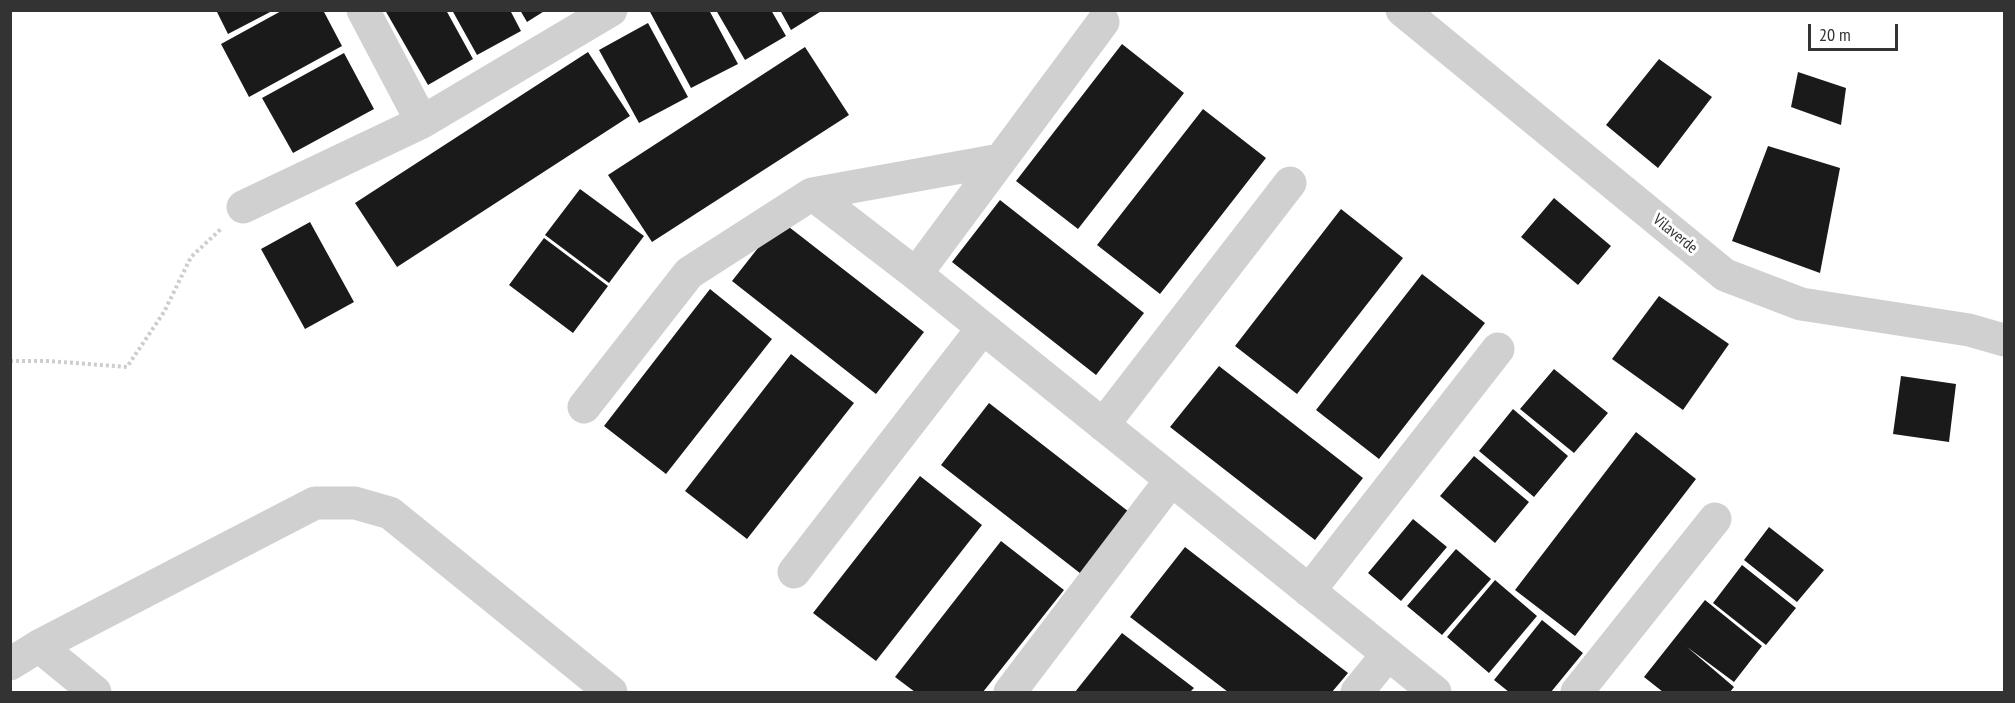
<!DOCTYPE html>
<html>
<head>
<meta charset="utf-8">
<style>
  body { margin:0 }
  #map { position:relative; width:2015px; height:703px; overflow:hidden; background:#fff; font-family:"PT Sans Narrow",sans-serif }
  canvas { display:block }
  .frame { position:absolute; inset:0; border:12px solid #333; pointer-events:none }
  .scale { position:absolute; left:1808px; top:24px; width:90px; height:27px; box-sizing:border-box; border:3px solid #333; border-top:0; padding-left:8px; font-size:18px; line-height:21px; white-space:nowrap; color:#333; -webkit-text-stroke:4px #fff; paint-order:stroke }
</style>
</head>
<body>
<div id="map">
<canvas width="2015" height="703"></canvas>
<div class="frame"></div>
<div class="scale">20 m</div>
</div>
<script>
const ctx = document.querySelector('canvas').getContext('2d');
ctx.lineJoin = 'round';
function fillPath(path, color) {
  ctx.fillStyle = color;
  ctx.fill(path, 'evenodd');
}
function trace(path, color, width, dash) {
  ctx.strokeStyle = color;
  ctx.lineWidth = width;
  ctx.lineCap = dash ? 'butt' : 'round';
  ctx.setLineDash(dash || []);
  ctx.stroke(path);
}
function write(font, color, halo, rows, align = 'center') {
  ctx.font = font + ' "PT Sans Narrow",sans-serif';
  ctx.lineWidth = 6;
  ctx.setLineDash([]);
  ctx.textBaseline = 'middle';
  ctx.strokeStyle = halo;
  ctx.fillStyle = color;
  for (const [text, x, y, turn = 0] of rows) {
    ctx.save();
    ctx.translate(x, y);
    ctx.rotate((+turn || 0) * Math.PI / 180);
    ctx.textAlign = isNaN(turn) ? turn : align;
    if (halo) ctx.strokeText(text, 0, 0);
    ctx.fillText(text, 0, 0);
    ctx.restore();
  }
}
const building = new Path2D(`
  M216,10H274L228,34Z
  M283,10H323L342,46L249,97L221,44Z
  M385,10H446L473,59L428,85Z
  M452,10H510L521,31L477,55Z
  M520,10H546L527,22Z
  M649,10H709L738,64L691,88Z
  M716,10H771L786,36L745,60Z
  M780,10H823L791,30Z
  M648,23L688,97L639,123L599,50Z
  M1122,44L1184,93L1078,229L1016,181Z
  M805,47L849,115L652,242L608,175Z
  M588,52L630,116L397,267L355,203Z
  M344,53L374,109L293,153L262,98Z
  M1659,59L1712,97L1658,168L1606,125Z
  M1798,72L1846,88L1841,125L1791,107Z
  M1203,109L1266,158L1160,294L1097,245Z
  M1768,146L1840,168L1820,273L1732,241Z
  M580,189L644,236L609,283L545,235Z
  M1554,198L1611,246L1578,285L1521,237Z
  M1000,200L1144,313L1096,375L952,262Z
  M1341,209L1403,258L1297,394L1235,346Z
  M780,220L924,332L876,394L732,281Z
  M310,222L354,302L305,329L261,249Z
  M544,238L608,286L573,333L509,285Z
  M1422,274L1485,323L1379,459L1316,410Z
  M710,289L772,339L666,474L604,426Z
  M1659,296L1729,344L1683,410L1612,359Z
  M791,354L854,403L747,539L685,491Z
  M1219,366L1363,478L1315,540L1170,427Z
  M1554,369L1608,413L1574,453L1520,409Z
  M1901,376L1956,384L1949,442L1893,434Z
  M989,403L1133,515L1085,577L941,465Z
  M1513,409L1568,456L1534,497L1479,451Z
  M1636,432L1696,479L1575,636L1515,590Z
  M1474,456L1529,502L1495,543L1440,496Z
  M920,476L982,525L876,661L813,613Z
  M1413,519L1447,547L1401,601L1368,573Z
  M1769,527L1824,570L1797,602L1744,560Z
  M1001,541L1064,590L983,692H915L895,677Z
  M1185,547L1348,673L1332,692H1228L1130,617Z
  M1456,549L1491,579L1442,635L1407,606Z
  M1742,565L1796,608L1766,645L1713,603Z
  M1495,580L1537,616L1489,673L1447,637Z
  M1705,600L1762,646L1734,682L1687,647L1734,687L1730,692H1663L1644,677Z
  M1542,620L1583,653L1551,692H1509L1494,680Z
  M1122,633L1194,688L1190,692H1075Z`);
const path = new Path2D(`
  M10,361H49L127,367L164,312L191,257L222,228`);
const minor = new Path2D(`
  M363,10L422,122
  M1402,10L1725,275L1801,304L1969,330L2004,340
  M812,194L916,274L1435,692
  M243,207L422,122L611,10
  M916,274L1103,22
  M584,407L689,273L812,194L1000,160
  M1103,425L1290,183
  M794,572L982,329
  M1309,591L1498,349
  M39,646L95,692
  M10,664L39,646L315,503H355L390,513L611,692
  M1010,692L1171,480
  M1357,692L1388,654
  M1577,692L1715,519`);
const streetNames = [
  ["Vilaverde",1675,234,39]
];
fillPath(building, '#1a1a1a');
trace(path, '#cdcdcd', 4, [3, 3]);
trace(minor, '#d0d0d0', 33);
write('16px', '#333', '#fff', streetNames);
</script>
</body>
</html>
